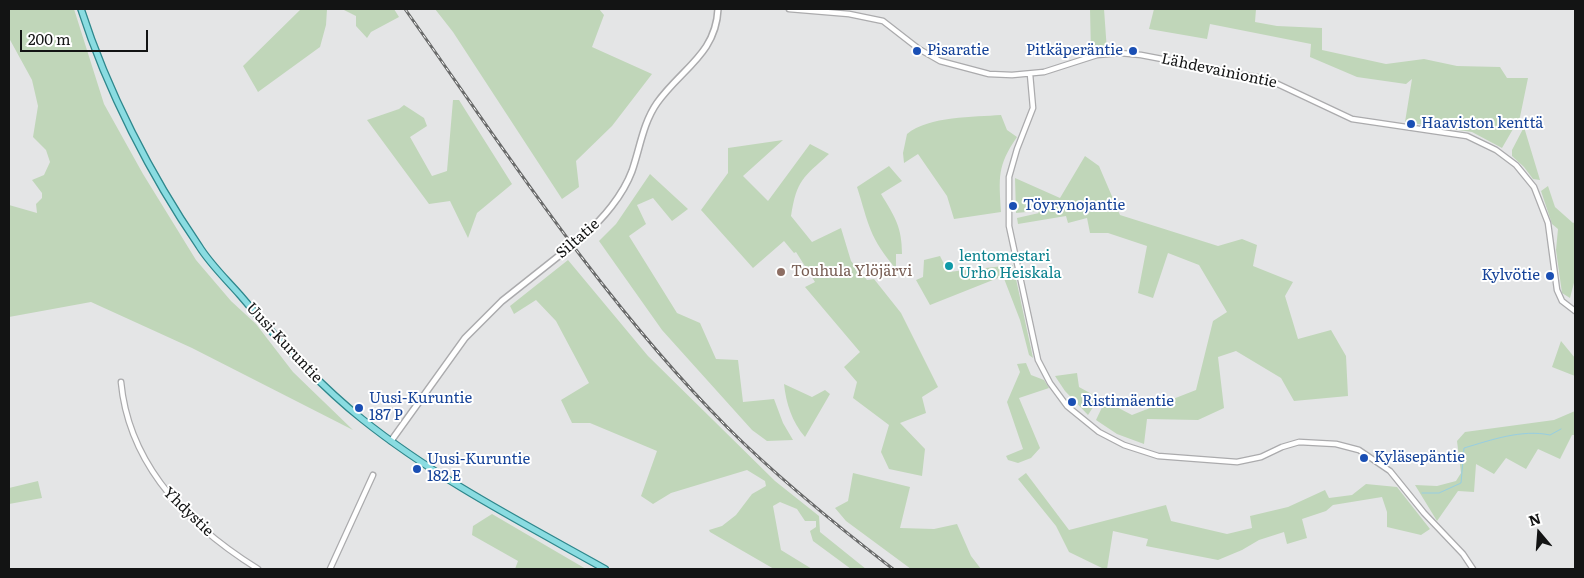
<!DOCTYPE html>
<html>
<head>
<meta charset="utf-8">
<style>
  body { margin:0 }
  #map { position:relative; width:1584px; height:578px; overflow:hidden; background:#e4e5e6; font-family:Literata,serif }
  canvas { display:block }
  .frame { position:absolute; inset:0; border:10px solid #131414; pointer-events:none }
  .north { position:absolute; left:1514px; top:508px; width:50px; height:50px; -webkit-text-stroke:4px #fff; paint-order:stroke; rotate:342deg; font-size:14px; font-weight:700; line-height:20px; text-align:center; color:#131414 }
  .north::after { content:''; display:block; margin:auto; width:18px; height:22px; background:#131414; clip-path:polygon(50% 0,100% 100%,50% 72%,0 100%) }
  .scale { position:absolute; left:20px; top:30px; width:128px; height:22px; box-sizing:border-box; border:2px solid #131414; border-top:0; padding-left:6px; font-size:15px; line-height:18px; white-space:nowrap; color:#131414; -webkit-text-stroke:4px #fff; paint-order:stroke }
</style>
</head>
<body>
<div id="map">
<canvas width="1584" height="578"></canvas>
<div class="frame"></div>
<div class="north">N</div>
<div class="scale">200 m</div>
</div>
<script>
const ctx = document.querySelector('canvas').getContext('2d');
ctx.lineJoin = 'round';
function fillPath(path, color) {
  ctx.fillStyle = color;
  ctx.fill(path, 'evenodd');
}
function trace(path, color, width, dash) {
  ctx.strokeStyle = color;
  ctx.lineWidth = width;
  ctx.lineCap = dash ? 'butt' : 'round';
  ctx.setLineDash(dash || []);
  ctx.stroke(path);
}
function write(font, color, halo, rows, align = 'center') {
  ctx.font = font + ' Literata,serif';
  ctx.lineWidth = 4;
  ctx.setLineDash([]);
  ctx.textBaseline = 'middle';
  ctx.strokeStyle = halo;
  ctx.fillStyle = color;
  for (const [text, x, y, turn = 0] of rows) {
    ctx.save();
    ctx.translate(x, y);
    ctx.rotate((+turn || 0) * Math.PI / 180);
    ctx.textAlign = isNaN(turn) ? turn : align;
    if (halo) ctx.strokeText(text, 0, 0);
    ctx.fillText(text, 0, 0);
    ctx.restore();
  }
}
const green = new Path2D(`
  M9,9H74L104,104L143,174L196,260L231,301L256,324L293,372L353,430L192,348L91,302L9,317V205L37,213L36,204L42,198V193L32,180L44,175L50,162L46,150L33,137L38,106L32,80L9,38Z
  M301,9H327L326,25L320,47L258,92L243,66Z
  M342,9H394L399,17L371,32L367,38L356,26V16Z
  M435,9H599L604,15L592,47L652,74L612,126L576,161L579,187L562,199L453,32Z
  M1090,9H1104L1107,51L1091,53Z
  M1154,9H1256L1255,22L1277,26L1322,28V50L1386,64L1424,59L1457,66L1500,67L1507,78H1528L1520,117L1502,148L1472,132L1405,122L1412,79L1406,84L1357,77L1310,57L1311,44L1210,24L1207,39L1149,29Z
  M453,100H459L512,184L477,213L468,238L450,201L429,204L367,120L399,109L404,105L424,118L427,126L410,137L432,176L447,171Z
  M1001,115L1007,130L1017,137C997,166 999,177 1001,212L954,219L947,196L918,154L904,163L903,153L907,134C929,116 974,117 1001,115Z
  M1524,127L1540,180L1533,179L1524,167L1512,156V150Z
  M783,140L743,176L768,201L810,144L829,154C803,178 797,179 791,216L812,242L841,228L851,261L867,280L874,279L901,313L938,387L922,397L926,413L900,423L925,449L922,476L889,469L881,452L889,425L853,398L857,382L844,367L860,352L805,287L815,282L796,252L794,253L784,241L753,268L701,210L728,173V148Z
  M1085,156L1099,166L1120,215L1218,246L1242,239L1257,245L1253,266L1293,282L1285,296L1298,339L1331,330L1346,356L1348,396L1294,401L1281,378L1236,351L1218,357L1224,408L1198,420L1147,419L1144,444L1117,434L1096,420L1105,401L1132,415L1196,390L1213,321L1227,312L1199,265L1168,253L1153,298L1138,293L1147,246L1108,233H1090L1087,218L1068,223L1066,216L1018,224L1017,218L1039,213L1037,211L1016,213L1015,178L1060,198Z
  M889,166L902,181L881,194C895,217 902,227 902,254H896V269C869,237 869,225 857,187Z
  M650,174L688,209L672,221L653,198L637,205L646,224L629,236L677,313L700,323L716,359L738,360L743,402L774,399L783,423L793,440L767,441L752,430L662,330L599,241L616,224Z
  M1548,186L1555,207L1573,223L1575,222V279L1570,298L1562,293L1556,250L1558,229L1552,224L1541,191Z
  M940,256L948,272L1013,265V276L1016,279L1033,358L1029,355L1020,320L1003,276L930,305L916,280L923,277L924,260Z
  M568,260L648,356L775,481L819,516L820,532L866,569H851L813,541L810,531L816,527V521H805L797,509L780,502L773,506L781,550L812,569H774L710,532L709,530L722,526L736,515L752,494L766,486L765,481L747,470L671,493L653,504L641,496L657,451L590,423H572L561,400L589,383L556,321L536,300L514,314L510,306Z
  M1561,341L1575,358V376L1552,367Z
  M1026,363L1031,375L1044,380L1049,388L1019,398L1040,448L1031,458L1018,463L1008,460L1006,456L1023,449L1007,402L1020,372L1017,364Z
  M1077,373L1079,387L1099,398L1088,415L1065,391L1055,376Z
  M784,384L812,397L825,390L830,394L805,437C792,422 786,403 784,384Z
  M1575,411V435H1572L1560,459L1538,449L1526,469L1506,458L1494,474L1476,464L1474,492L1458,491L1437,521L1415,485L1437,486L1456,481L1461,473L1457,441L1465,432L1554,420Z
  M853,473L910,487L900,528L934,529L957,524L971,556L981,569H911L846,521L835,508L848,501Z
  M1026,473L1069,530L1166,505L1171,521L1227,534L1252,528L1250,516L1288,507L1325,490L1329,498L1352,495L1366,484L1397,487L1430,529L1421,535L1387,527V512L1382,497L1333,505L1326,511L1302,519L1307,538L1287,544L1284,532L1259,540L1242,550L1218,560L1146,546L1148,539L1113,531L1107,569H1104L1069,552L1056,526L1018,479Z
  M38,481L42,498L9,504V488Z
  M492,514L586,569H515L518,561L472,535L473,526Z`);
const stream = new Path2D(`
  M1422,493H1439L1461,483L1464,448C1491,440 1522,429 1550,435L1561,429`);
const tertiary = new Path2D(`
  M789,9L849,14L883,21L919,49L940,61L989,74L1012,75L1044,72L1097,55L1120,53L1141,55L1267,79L1352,119L1467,136L1496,150L1516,165L1534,187L1548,223L1557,290L1562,301L1575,311
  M1030,74L1033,108L1017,149L1009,177V226L1038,360L1050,383L1067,406L1099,432L1124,445L1158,456L1237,462L1261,457L1282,447L1299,442L1336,444L1359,450L1390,471L1424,513L1463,554L1473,569
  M121,382C129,467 189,526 258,569
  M330,569L373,475`);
const secondary = new Path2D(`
  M584,235C603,219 623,195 632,171C640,148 643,123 657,103C681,69 716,54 718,9
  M391,441L465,338L502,301L565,251`);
const primary = new Path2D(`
  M81,9C107,90 151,176 199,246C210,264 226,279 240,295C277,339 317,383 362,419C437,479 523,523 605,569`);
const rail = new Path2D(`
  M405,9C506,152 603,302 727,427C778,478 836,525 893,569`);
const secondaryBridge = new Path2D(`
  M565,251L584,235`);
const markers = [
  [917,51,5,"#1a4fb4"],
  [1133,51,5,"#1a4fb4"],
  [1411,124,5,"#1a4fb4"],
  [1013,206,5,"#1a4fb4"],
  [949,266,5,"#0f9aa8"],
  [781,272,5,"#8d6e63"],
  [1550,276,5,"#1a4fb4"],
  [1072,402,5,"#1a4fb4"],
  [359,408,5,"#1a4fb4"],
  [1364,458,5,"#1a4fb4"],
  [417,469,5,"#1a4fb4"]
];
const transitNames = [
  ["Pisaratie",927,51],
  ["Pitkäperäntie",1123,51,"right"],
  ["Haaviston kenttä",1421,124],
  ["Töyrynojantie",1023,206],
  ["Kylvötie",1540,276,"right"],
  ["Uusi-Kuruntie",369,399],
  ["187 P",369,416],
  ["Ristimäentie",1082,402],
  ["Kyläsepäntie",1374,458],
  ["Uusi-Kuruntie",427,460],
  ["182 E",427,477]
];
const streetNames = [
  ["Lähdevainiontie",1219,71,12],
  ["Siltatie",578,239,-41],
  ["Uusi-Kuruntie",284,343,47],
  ["Yhdystie",188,512,44]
];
const cultureNames = [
  ["lentomestari",959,257],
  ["Urho Heiskala",959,274]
];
const educationNames = [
  ["Touhula Ylöjärvi",791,272]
];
fillPath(green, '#c0d6b9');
trace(stream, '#98cee1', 1);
trace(tertiary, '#ababad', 7);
trace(secondary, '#ababad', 8);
trace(primary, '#2e878c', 8);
trace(tertiary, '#fff', 4.5);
trace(secondary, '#fff', 5);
trace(primary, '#8adce1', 5.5);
trace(rail, '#6a6b6b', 3);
trace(rail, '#fff', 1, [4]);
trace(secondaryBridge, '#ababad', 8, []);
trace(secondaryBridge, '#fff', 5);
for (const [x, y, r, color] of markers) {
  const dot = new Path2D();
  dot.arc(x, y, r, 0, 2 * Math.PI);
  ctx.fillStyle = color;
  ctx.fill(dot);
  trace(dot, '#fff', 2);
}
write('15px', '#164399', '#fff', transitNames, 'left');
write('15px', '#131414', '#fff', streetNames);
write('15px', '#0d838f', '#fff', cultureNames, 'left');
write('15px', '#785e54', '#fff', educationNames, 'left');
</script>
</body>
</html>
